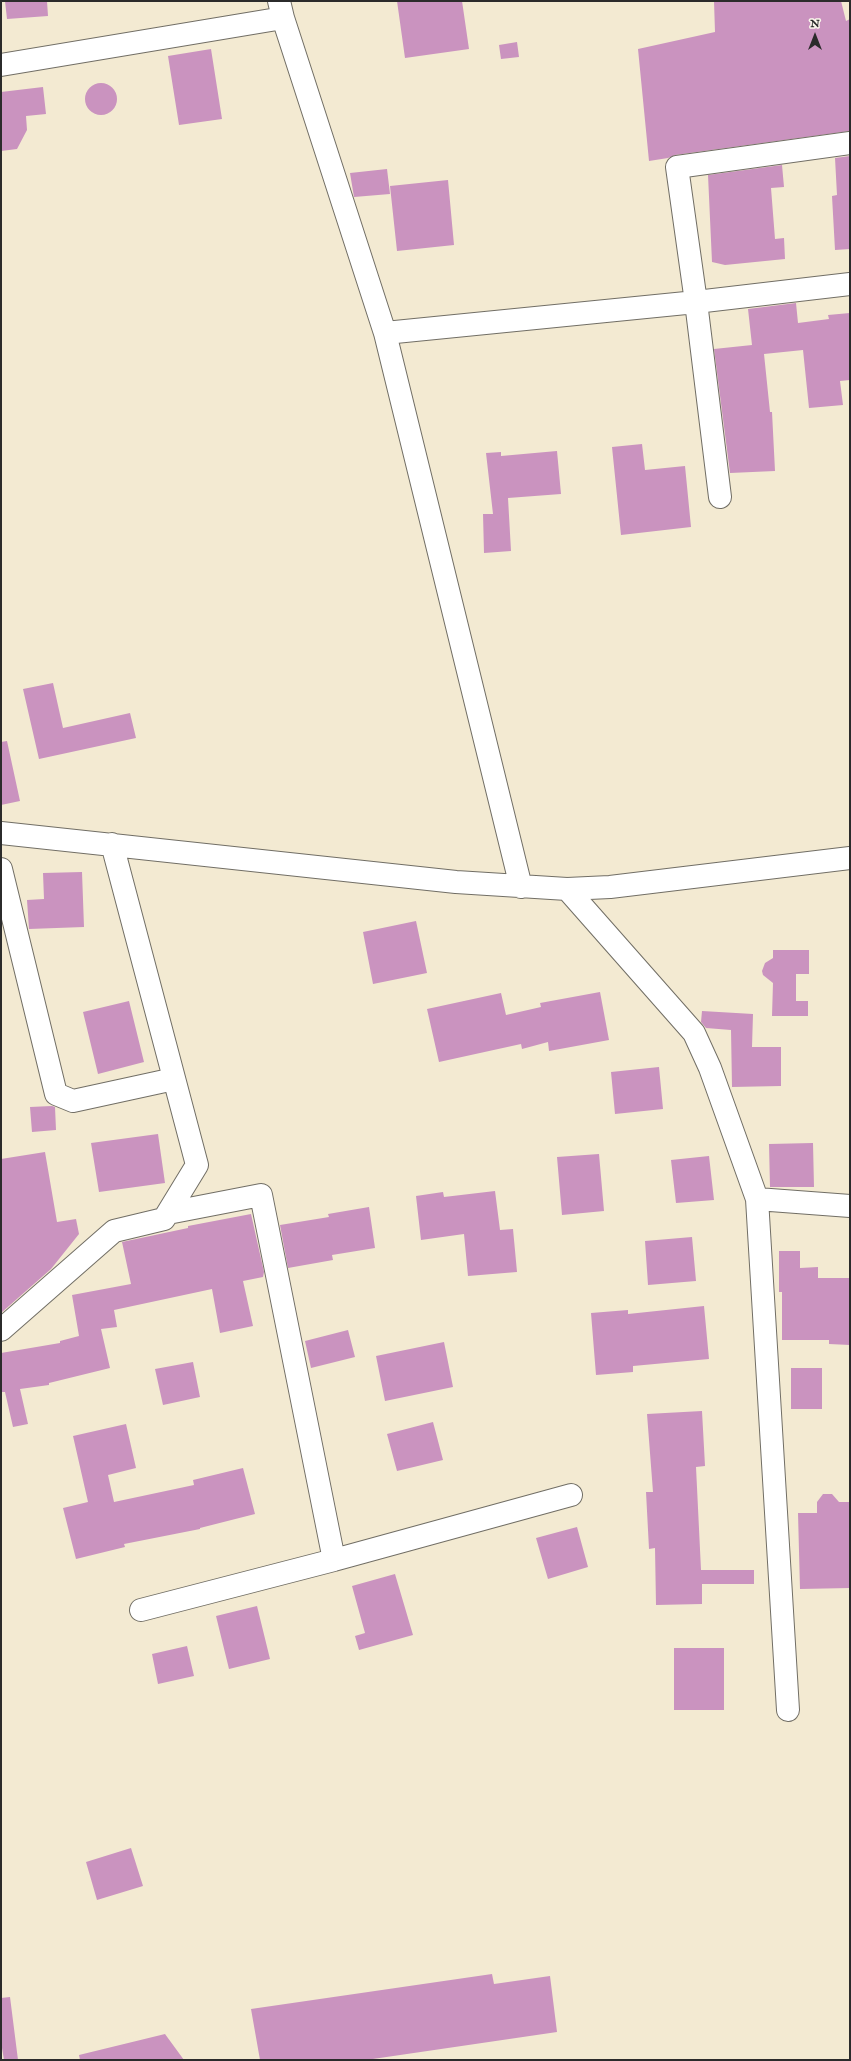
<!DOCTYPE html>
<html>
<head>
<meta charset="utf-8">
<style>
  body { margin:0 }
  #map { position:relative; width:851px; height:2061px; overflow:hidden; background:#f3ead2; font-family:"IM FELL English",serif }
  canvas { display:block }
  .frame { position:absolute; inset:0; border:2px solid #2b2b2b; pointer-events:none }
  .north { position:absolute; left:795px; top:16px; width:40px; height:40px; -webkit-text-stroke:3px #fbf7ec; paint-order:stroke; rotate:0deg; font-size:11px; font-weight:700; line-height:16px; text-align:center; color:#2b2b2b }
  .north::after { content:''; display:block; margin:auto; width:14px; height:18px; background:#2b2b2b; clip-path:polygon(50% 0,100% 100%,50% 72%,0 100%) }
</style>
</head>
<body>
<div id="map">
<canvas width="851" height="2061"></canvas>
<div class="frame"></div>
<div class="north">N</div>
</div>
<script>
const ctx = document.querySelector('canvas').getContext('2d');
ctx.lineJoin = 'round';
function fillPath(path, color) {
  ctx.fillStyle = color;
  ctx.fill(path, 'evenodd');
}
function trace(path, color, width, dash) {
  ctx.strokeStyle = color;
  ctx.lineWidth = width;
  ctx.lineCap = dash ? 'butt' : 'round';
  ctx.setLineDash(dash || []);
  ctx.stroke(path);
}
const building = new Path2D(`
  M5,1H47L48,16L7,19Z
  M397,1H462L469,49L405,58Z
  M714,1H841L846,21L850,19V131L675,155L668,158L649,161L638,49L715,32Z
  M517,42L519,57L501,59L499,45Z
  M211,49L222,119L179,125L168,56Z
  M85 99a16 16 0 1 1 32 0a16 16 0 1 1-32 0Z
  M43,87L46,114L26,116L27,130L17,149L1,151V92Z
  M850,156V249L835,250L832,196L837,195L835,158Z
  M782,165L784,187L771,188L775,239L784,238L785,259L725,265L712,262L708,175Z
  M387,169L390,194L354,197L350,173Z
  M448,180L454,245L397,251L390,186Z
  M796,303L798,323L829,319L828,315L850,313V380L840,381L843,405L809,408L803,350L764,354L770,412H772L775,471L730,473L714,349L752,345L748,309Z
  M642,444L645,470L685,466L691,527L621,535L612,447Z
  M557,451L561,494L508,498L511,551L484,553L483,514H493L486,453L501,452V456Z
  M53,683L63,728L130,713L136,738L39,759L23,689Z
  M7,741L20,801L1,805V742Z
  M82,872L84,927L29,929L27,900L44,899L43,873Z
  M416,921L427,973L373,984L363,932Z
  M773,950H809V974H796V1001H808V1016H772L773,983L763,975L762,971L765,963L773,958Z
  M600,992L609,1040L549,1051L548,1042L522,1049L521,1044L439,1062L427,1009L501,993L506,1015L541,1007L540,1003Z
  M129,1001L144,1062L98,1074L83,1012Z
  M702,1011L753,1014L752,1047H781V1086L732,1087L731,1030L706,1028L701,1022Z
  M659,1067L663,1109L615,1114L611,1072Z
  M52,1106L55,1107L56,1130L32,1132L30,1107Z
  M158,1134L165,1183L99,1192L91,1143Z
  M813,1143L814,1187H770L769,1144Z
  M45,1152L57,1222L76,1219L79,1234L51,1269L1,1313V1159Z
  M599,1154L604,1211L562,1215L557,1157Z
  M709,1156L714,1200L676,1203L671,1160Z
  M495,1191L500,1230L513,1229L517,1272L468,1276L464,1234L421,1240L416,1196L443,1192L444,1197Z
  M369,1207L375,1248L332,1255L333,1260L288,1268L280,1225L329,1217L328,1214Z
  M251,1214L264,1272L263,1277L243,1281L253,1326L220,1333L212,1289L114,1310L117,1327L101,1329L110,1368L49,1383V1385L20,1389L28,1424L13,1427L5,1392H1V1353L60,1343V1341L79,1336L72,1295L131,1284L122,1242L188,1228V1226Z
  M692,1237L696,1281L648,1285L645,1241Z
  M779,1251H800V1268L818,1267V1278H850V1345L829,1344V1340H782V1292H779Z
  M704,1306L709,1359L633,1366V1372L596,1375L591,1313L628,1310V1314Z
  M348,1330L355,1357L311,1368L305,1341Z
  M444,1342L453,1387L385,1401L376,1356Z
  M193,1362L200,1397L163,1405L155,1369Z
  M791,1368H822V1409H791Z
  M702,1411L705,1466L696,1467L701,1570H754V1584H702V1604L656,1605L655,1548L649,1549L646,1492H653L647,1414Z
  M433,1422L443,1460L397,1471L387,1434Z
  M126,1424L136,1468L108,1475L114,1502L194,1485L193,1480L243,1468L255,1514L200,1528V1529L124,1544L125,1547L76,1559L63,1508L88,1502L73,1436Z
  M823,1494H832L839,1502H850V1588L800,1589L798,1513H817V1502Z
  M577,1527L588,1567L548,1579L536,1538Z
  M395,1574L413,1635L359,1650L355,1636L365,1633L352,1586Z
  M257,1606L270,1659L229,1669L216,1616Z
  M187,1646L194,1676L158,1684L152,1654Z
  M674,1648H724V1710H674Z
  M131,1848L143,1886L97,1900L86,1862Z
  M492,1974L494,1984L550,1976L557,2032L366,2060H260L251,2009Z
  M10,1997L18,2060H4L2,2048L1,2049V1998Z
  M165,2034L184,2060H80L79,2055Z`);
const minor = new Path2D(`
  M279,1L283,18L385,333L521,887
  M1,65L283,18
  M385,333L696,302L850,284
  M720,497L696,302L677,167L850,143
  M1,833L456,882L567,889L610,887L850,858
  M1,869L56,1094L73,1101L174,1079
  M567,889L694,1033L710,1068L757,1199L788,1710
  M757,1199L850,1206
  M1,1330L114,1231L164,1219L197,1165L112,844
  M334,1560L571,1495
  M141,1610L334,1560L261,1195L168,1213`);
fillPath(building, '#ca93bf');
trace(minor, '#716e65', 24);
trace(minor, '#fff', 22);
</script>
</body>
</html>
